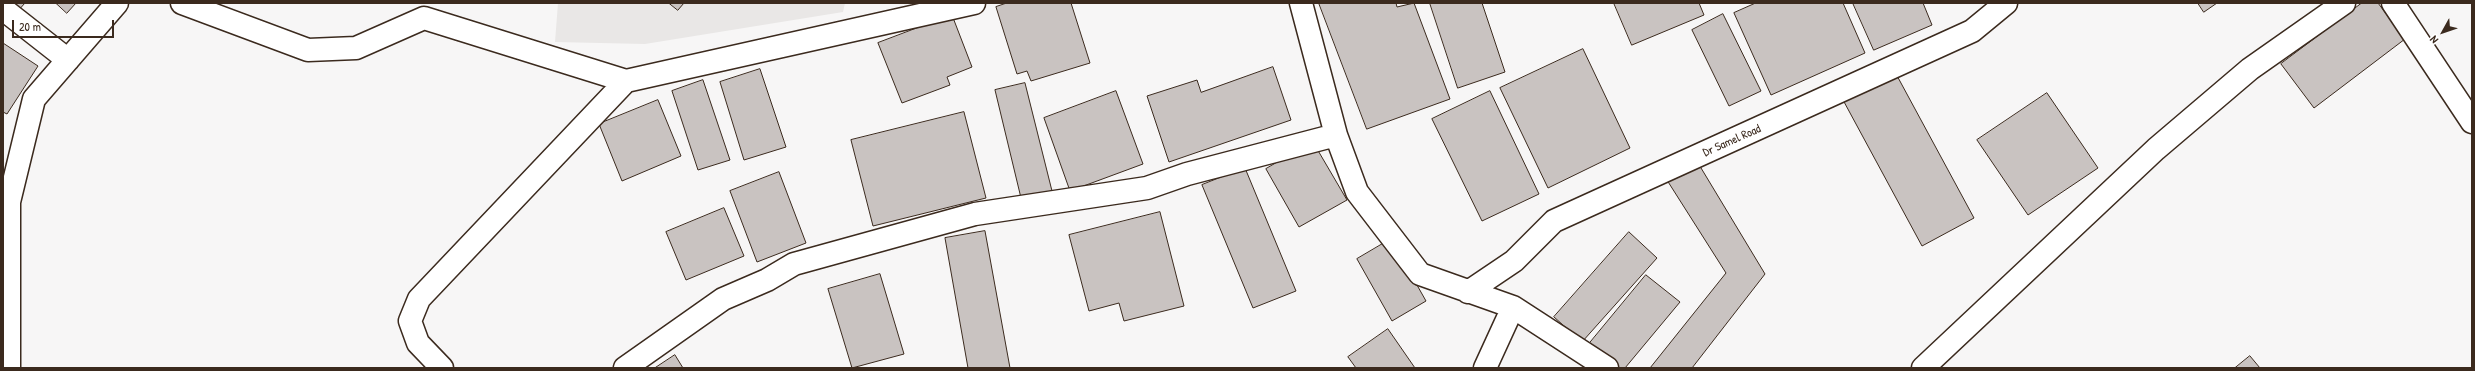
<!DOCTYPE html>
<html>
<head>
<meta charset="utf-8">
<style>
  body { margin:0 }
  #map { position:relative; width:2475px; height:371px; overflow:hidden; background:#f7f6f6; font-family:"Patrick Hand",sans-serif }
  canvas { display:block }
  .frame { position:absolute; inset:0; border:4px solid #3b2a1e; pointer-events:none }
  .north { position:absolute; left:2423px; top:12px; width:40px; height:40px; -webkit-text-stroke:3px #fff; paint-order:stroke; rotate:230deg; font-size:11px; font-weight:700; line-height:16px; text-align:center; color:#3b2a1e }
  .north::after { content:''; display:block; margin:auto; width:14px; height:18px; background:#3b2a1e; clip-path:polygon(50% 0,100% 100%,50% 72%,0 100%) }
  .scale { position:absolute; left:12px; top:20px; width:102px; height:18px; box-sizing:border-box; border:2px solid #3b2a1e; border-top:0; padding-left:5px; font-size:12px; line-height:14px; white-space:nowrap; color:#3b2a1e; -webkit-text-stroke:3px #fff; paint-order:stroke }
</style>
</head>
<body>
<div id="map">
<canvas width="2475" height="371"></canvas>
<div class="frame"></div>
<div class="north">N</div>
<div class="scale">20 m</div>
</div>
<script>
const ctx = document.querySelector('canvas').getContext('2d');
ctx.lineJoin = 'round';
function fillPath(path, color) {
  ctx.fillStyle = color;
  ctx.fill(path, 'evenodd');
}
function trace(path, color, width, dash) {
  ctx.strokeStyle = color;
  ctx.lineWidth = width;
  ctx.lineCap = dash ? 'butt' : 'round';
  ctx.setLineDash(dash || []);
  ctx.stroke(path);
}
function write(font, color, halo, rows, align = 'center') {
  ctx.font = font + ' "Patrick Hand",sans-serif';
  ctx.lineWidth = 4;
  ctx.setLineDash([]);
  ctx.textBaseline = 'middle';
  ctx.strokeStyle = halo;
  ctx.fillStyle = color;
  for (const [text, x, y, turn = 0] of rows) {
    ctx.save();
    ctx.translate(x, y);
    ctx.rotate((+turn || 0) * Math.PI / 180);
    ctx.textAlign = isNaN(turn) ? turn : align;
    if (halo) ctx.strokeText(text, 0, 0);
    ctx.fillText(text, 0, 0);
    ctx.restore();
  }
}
const built = new Path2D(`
  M558,3H845L843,12L645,44L555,42Z`);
const building = new Path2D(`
  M7,3H25L17,12Z
  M56,3H76L67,13Z
  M669,3H684L678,10Z
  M1007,3H1071L1090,63L1031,81L1027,71L1017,74L996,7Z
  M1319,3H1396L1397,7L1414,3L1450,99L1367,129Z
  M1430,3H1482L1505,72L1458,88Z
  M1614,3H1699L1704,15L1632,45Z
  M1756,3H1843L1865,53L1771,95L1734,13Z
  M1853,3H1923L1932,25L1874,50Z
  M2198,3H2217L2204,12Z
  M2362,3H2378L2405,39L2314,108L2281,64Z
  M1723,14L1761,91L1729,106L1692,30Z
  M952,15L972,67L947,77L950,85L902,103L878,43Z
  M3,43L38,66L7,114L3,112Z
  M1583,49L1630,148L1548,188L1500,88Z
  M1273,67L1291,120L1169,162L1147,96L1197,80L1201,92Z
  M760,69L786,147L744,160L720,82Z
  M1895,72L1974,218L1922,246L1843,100Z
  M703,80L730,160L698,170L672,91Z
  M1025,83L1052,191L1021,198L995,90Z
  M1116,91L1143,164L1070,191L1044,118Z
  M1490,91L1539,194L1482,221L1432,119Z
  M2047,93L2098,168L2028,215L1977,140Z
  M658,100L681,156L622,181L599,124Z
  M964,112L986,198L873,226L851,140Z
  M1313,142L1347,200L1299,227L1266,169Z
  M1695,158L1765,274L1692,368H1650L1726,273L1665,177Z
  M1245,168L1296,291L1253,308L1202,185Z
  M779,172L806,243L757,262L730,191Z
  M724,208L744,256L686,280L666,232Z
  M1160,212L1184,306L1124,321L1119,303L1089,311L1069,235Z
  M985,231L1010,368H968L945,238Z
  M1629,232L1657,258L1582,342L1554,317Z
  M1391,239L1426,301L1392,321L1357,259Z
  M880,274L904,354L852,368L828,289Z
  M1646,275L1680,302L1625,368H1618L1589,344Z
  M1388,329L1415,368H1356L1348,357Z
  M675,355L683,368H655Z
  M2250,356L2260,368H2235Z`);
const street = new Path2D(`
  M182,3L308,50L356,48L424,18L626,81L974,3
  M1301,3L1336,135L1357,192L1420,274L1513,307L1607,368
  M2393,3L2472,122
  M3,9L68,60
  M1468,292L1514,261L1554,221L1972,31L2006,3
  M9,368V202L34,99L117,3
  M442,368L418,343L410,321L419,299L626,81
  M625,368L723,299L767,280L794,264L975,214L1147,188L1187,174L1336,135
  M1485,368L1513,307
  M1923,368L2156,149L2250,69L2344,3`);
const streetNames = [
  ["Dr Samel Road",1732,141,-24]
];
fillPath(built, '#e9e7e6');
fillPath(building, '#c9c3c1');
trace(building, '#3b2a1e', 1);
trace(street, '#3b2a1e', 25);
trace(street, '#fff', 22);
write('12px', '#3b2a1e', '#fff', streetNames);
</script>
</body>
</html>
